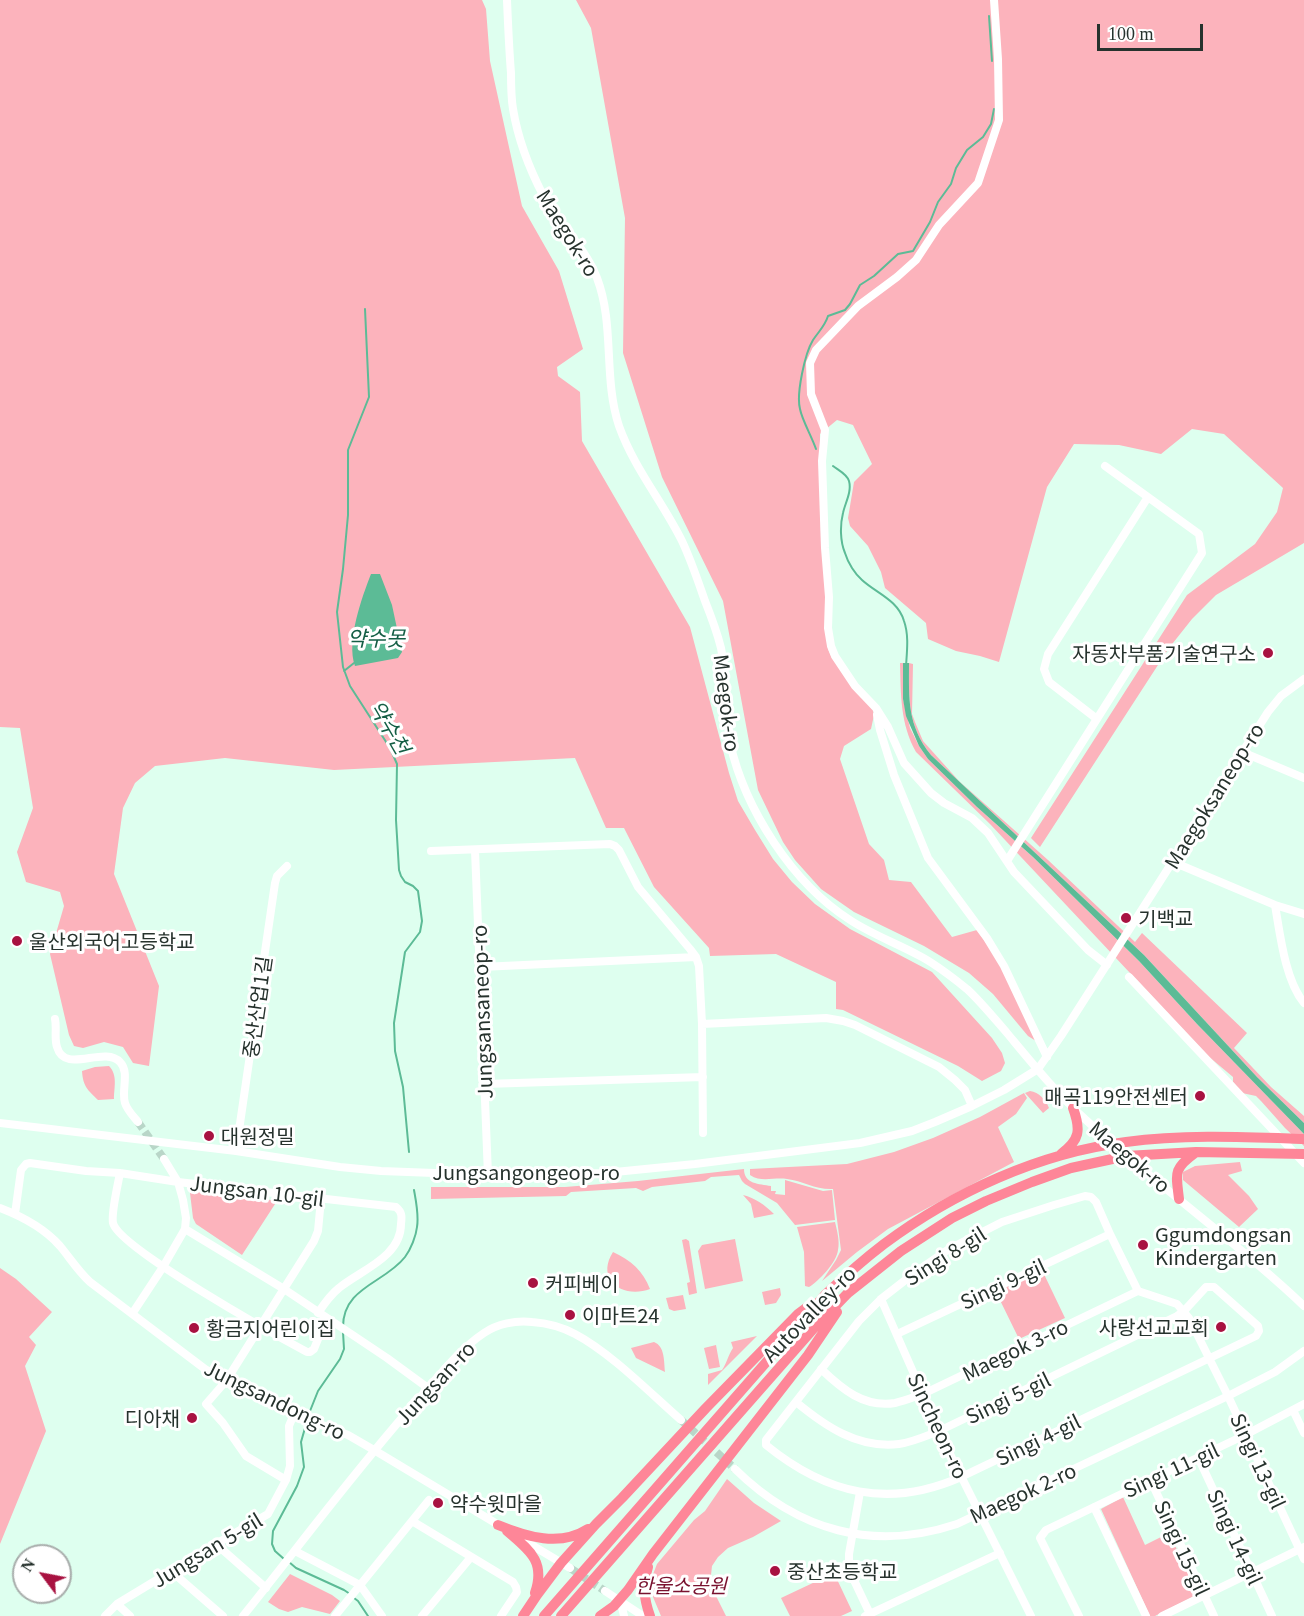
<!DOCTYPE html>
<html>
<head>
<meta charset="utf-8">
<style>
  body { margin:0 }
  #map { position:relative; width:1304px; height:1616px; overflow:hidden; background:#deffef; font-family:Georgia,serif }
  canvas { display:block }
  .north { position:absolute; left:12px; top:1544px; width:60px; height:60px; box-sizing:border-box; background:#fff; border:2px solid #a8adab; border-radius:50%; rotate:302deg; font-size:16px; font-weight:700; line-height:24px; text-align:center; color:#26322d }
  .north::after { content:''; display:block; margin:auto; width:21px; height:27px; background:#a81241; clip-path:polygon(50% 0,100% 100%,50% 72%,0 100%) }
  .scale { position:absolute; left:1097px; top:24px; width:106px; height:27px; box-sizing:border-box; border:3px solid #26322d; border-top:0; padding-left:8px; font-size:18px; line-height:21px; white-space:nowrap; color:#26322d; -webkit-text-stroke:4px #fff; paint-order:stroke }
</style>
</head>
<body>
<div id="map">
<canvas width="1304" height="1616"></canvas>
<div class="north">N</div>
<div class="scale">100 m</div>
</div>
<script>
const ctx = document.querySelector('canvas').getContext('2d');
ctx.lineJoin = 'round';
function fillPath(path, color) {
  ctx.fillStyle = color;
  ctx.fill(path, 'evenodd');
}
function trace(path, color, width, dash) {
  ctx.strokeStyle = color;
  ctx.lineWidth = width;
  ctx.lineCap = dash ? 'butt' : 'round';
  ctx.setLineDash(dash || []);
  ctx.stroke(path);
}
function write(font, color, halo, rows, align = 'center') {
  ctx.font = font + ' Georgia,"Noto Sans KR",serif';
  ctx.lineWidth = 6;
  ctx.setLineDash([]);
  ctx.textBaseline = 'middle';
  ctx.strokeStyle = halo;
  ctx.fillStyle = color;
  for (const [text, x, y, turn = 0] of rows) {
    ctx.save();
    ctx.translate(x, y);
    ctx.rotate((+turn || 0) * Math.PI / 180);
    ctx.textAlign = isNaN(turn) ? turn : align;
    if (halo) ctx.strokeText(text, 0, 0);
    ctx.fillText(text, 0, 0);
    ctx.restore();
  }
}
const green = new Path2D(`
  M0,0H482L486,9L490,61L522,206L559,271L583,349L557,367L558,376L580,392L582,441L690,627L729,773L738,801L755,830L773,859L792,882L815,904L850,929L932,972L992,1038L1002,1053L1005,1063L1001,1071L982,1081L958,1066L843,1010L836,1009V982L776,954L710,956L709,948L654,887L624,828H606L575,758L334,770L225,758L155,766L135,783L123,808L114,874L159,986L149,1066L133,1063L123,1047L104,1042L83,1048L74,1046L69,1035L50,954L64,906L60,892L26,882L17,852L33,808L20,728L0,727Z
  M576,0H1304V543L1216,595L1192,619L1169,648L1040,847L1031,838L1187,595L1255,544L1277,512L1283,488L1224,434L1192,429L1161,454L1119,445L1074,444L1047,487L999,662L980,656L956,651L928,639L926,623L885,588L881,572L868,546L850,526L848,518L854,482L872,464L853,425L837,420L820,434L821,540L825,574L828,649L832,658L873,710L874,715L871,729L844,746L840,759L869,844L884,860L889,880L911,882L952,937L977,930L1002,966L1036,1041L1028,1036L993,994L969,973L924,946L854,912L821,889L795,860L783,842L758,790L723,601L662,477L623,353L625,218L591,28Z
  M900,663H903V699L910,728L919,746L928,759L977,807L1033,857L1139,961L1197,1024L1304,1134V1146L1285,1128L1261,1101L1256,1096L1242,1093L1233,1082V1077L1208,1056L990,824L916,752C900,723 901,695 900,663Z
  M909,663L913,664L912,714L915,722L923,741L959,781L1048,860L1135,942L1142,933L1247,1033L1234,1048L1271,1087L1304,1116V1123L1257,1077L1144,955L931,755C907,725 909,699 909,663Z
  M109,1066C118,1075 114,1088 114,1099L98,1100C88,1090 83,1087 82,1071L95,1067Z
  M1030,1091C1039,1092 1046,1100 1049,1108L1043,1113L1025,1093Z
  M1024,1093L1027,1098L1016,1114L998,1127L1014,1162L888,1229L857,1252L822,1281L836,1260L841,1250L833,1189C816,1190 803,1181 787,1179C773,1177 762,1183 750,1175V1169L847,1164L894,1152L933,1138L980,1117Z
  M1240,1162L1242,1171L1228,1175L1249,1196L1258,1209L1239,1227L1183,1180V1172L1195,1166Z
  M744,1169C744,1184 759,1184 771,1186V1191H776L775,1194L785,1195V1180L823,1191L832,1190L835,1220L795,1225L777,1203L745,1184L742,1181L739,1175L711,1177L705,1181L652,1187L643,1191L636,1188L571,1192L566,1196L431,1199V1187H565L638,1181Z
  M195,1188L277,1201L242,1255L196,1224L193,1218L190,1193L192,1190Z
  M743,1195C755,1198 765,1205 774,1214L754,1218L751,1204Z
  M835,1222C837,1230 840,1242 838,1250C837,1262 818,1282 809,1287L805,1286L804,1252L797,1227Z
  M686,1239L689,1241L697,1293L689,1295L687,1283L690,1282L682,1240Z
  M735,1239L743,1281L705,1289L698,1251L702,1245Z
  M613,1252C631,1260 643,1271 650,1289C623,1299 595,1280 613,1252Z
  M0,1268L16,1279L52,1312L29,1337L36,1345L25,1366L46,1431L0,1544Z
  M1042,1270L1065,1318L1019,1339L996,1292Z
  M780,1288L781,1295L776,1303L765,1305L762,1292Z
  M683,1295L686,1309L674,1311L669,1309L666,1298Z
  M757,1336L708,1385V1374L722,1370C727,1363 728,1355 733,1348L731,1342Z
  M654,1342C665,1346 664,1362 665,1372L636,1358L631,1348Z
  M716,1345L720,1367L709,1369L704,1348Z
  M727,1479L754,1503L781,1521L753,1537L728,1548L718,1557L712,1566L710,1584L726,1616H661L653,1597L650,1582L657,1564L694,1520L705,1511Z
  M1123,1497L1145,1545L1169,1533L1198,1594L1155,1616H1150L1101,1509Z
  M834,1573L852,1611L841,1616H790L781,1598Z
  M290,1574L332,1595L340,1601L330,1614L302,1607L288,1612L279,1609L268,1602Z`);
const water = new Path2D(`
  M371,574H380L392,605L402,652L398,658L355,666C346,641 362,597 371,574Z
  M903,663H909C909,699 907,725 931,755L1144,955L1257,1077L1304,1123V1134L1197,1024L1139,961L1033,857L977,807L928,759L919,746L906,716L903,699Z`);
const stream = new Path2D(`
  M989,16L992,61
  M365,309L369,397L348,450V515L343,569L337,612L343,667L350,686L390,748L397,764L396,820L399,870L401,876L405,882L413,886L418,891L422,921L420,932L405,952L394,1023L395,1051L403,1087L409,1152
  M816,449C812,437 802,420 800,409C796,394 805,353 813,340C819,331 825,326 828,316L845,310L850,304L860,285L874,276L898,254L913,251L930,222L938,202L951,184L956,168L967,150L983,137L991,124L994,109
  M833,466C838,470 847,474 849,481C852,492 845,503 843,513C840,525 840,541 845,553C848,563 855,574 862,580C876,593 898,600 904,621C909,635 907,651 906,666
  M344,671L354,663
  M343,1327C343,1287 385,1283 405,1257C411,1249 416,1236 417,1227C419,1215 416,1201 414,1190
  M308,1416L318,1391L340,1359L344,1349L343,1332
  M284,1559L275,1551L272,1544L273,1531L297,1486L304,1467L301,1442L307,1421
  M289,1562L296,1568L344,1590L350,1594
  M354,1598L358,1601L368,1616`);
const minorTunnel = new Path2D(`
  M138,1122L164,1159
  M681,1420L735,1469
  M570,1568L605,1591`);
const minor = new Path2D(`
  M507,0C508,24 509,48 511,73C511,85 511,97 513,109C518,139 529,168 543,195C558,224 585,246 597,278C615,325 603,378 619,426C634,468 662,501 682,541C691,560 698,581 705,601C711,616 717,632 721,648C727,679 727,712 730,743C745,809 792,883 850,920C871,934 896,943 918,955C936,964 952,977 967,989C981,1002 994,1018 1007,1033C1032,1063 1057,1094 1086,1120C1156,1185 1235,1240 1304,1306
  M994,0L998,59L999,120L978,183L939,225L916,260L897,277L858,306L816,350L810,363L811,394L825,430L822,461L825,548L829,597L828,628L831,646L835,656L855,686L876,708L888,727L904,763L931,793L944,803L972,818L988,833L1014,872L1088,950L1107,965
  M877,715L880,730L894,775L928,858L987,938L1004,966L1047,1057
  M1097,719L1049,682L1044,669L1048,654L1148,497
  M1242,752L1304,778
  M475,850L488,1175
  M431,851L610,844L615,846L619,850L638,887L690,949L696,957L699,966L702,1024L703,1133
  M1007,861L1202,553L1199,534L1105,466
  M1173,862L1275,905C1280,934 1285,980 1304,1003
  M1275,905L1304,914
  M481,967L696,957
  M1129,977L1304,1163
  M55,1019C57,1028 54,1038 57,1047C65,1075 104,1045 120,1062C130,1072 121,1091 125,1103C127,1110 134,1117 138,1122
  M702,1024L826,1018L843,1021L855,1025L939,1067L955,1080L965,1090L972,1106
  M485,1084L703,1077
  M0,1123L236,1151L340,1167L381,1171L488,1175L605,1173L695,1164L860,1143L912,1131L935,1122L972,1106L1004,1090L1038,1069L1061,1036L1157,886L1268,712L1281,696L1304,679
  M236,1151L275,883L277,876L287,866
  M120,1173C118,1184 111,1213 113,1223C119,1248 277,1336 307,1352H310L314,1349L326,1319
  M0,1208C21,1216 45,1229 60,1246C70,1258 78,1271 90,1282L205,1369L226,1381L294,1414L348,1435L374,1450L502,1527
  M15,1214L21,1170L26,1164L30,1163L86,1171L120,1173L178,1182L396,1207C402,1212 402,1216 401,1224C401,1257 361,1270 339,1288C330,1295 324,1304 318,1313
  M185,1229L284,1289L387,1358L428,1388
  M881,1299L943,1440L1031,1616
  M132,1314L163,1267L185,1229L186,1218L183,1200L178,1182L164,1159
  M897,1334L1110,1234
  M821,1369C842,1389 864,1408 895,1403C905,1401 914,1397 923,1394L1138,1291L1177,1304L1189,1318L1228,1396L1304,1559
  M796,1402C825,1426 858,1449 899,1444C913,1442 926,1436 939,1431L1177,1316L1184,1311L1206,1287H1214L1258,1326L1259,1331L1256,1336L961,1477C889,1509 826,1494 766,1445V1440L859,1321L881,1299L917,1271L949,1249L1002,1222L1054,1205L1085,1196L1091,1197L1096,1202L1110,1234L1138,1291
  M1293,1410L1304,1433
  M1198,1457L1272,1616
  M735,1469C798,1531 873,1552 957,1524L1228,1396L1275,1372L1304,1351
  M1150,1479L1214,1616
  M286,1480L246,1456L223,1423L206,1404L226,1381L314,1241L318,1231L321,1199
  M860,1492L849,1554V1566L852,1576L870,1614
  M1094,1507L1146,1616
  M412,1521L513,1582L516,1587L517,1592L501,1616
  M520,1538L570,1568
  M216,1544L266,1588
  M295,1551L360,1585L382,1616
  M171,1571L223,1616
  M605,1591L643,1616
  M620,1599L624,1616
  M117,1604L130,1616
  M105,1616L117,1604L216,1544L268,1514L286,1480L290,1466L289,1426L294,1414
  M243,1616C300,1545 354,1472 414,1404C436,1380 457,1351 484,1333C497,1324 516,1320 532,1322C546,1323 562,1327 575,1334C611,1353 650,1393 681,1420
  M335,1616L429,1500
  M422,1616L471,1557
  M865,1616L1000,1553
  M1079,1616L1040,1538L1046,1530L1245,1435L1304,1404
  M1162,1616L1304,1547`);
const highway = new Path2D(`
  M1061,1154C1080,1140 1081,1130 1073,1108
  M1179,1199C1176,1173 1173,1169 1195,1153
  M498,1525C527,1537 560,1547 588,1529
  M507,1531C529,1550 546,1561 535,1593
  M648,1567C642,1584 644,1599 650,1616
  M523,1616L537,1595L561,1563L596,1524L622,1498L706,1408L798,1314L810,1305
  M544,1616L825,1295C844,1277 863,1260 884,1244C954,1192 1039,1153 1126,1142C1185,1134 1245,1137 1304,1139
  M561,1616L815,1327L848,1293L901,1251L952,1218L986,1201L1032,1182L1071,1168L1126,1156L1196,1152L1304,1154
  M600,1616L614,1606L628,1590L653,1554L808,1355L837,1312`);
const markers = [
  [1268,653,6,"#a81241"],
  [1126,918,6,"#a81241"],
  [17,941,6,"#a81241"],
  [1200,1096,6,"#a81241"],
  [209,1136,6,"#a81241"],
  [1143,1245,6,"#a81241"],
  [533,1283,6,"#a81241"],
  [570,1315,6,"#a81241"],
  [1221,1327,6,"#a81241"],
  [194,1328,6,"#a81241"],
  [192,1418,6,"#a81241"],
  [438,1503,6,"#a81241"],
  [775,1571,6,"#a81241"]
];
const streetNames = [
  ["Maegok-ro",568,233,58],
  ["Maegok-ro",727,703,83],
  ["Maegoksaneop-ro",1214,796,-58],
  ["중산산업1길",257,1007,-82],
  ["Jungsansaneop-ro",482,1012,-92],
  ["Maegok-ro",1130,1157,40],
  ["Jungsangongeop-ro",526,1172],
  ["Jungsan 10-gil",257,1191,7],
  ["Singi 8-gil",945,1256,-32],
  ["Singi 9-gil",1003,1284,-25],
  ["Autovalley-ro",809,1314,-46],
  ["Maegok 3-ro",1015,1350,-26],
  ["Jungsan-ro",435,1383,-47],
  ["Singi 5-gil",1008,1398,-26],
  ["Jungsandong-ro",275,1400,26],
  ["Sincheon-ro",938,1426,65],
  ["Singi 4-gil",1038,1440,-26],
  ["Singi 13-gil",1258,1461,65],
  ["Singi 11-gil",1171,1470,-25],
  ["Maegok 2-ro",1023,1493,-25],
  ["Singi 14-gil",1235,1537,65],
  ["Singi 15-gil",1182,1548,65],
  ["Jungsan 5-gil",207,1550,-31]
];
const poiNames = [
  ["자동차부품기술연구소",1256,653,"right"],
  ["기백교",1138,918],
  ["울산외국어고등학교",29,941],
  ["매곡119안전센터",1188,1096,"right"],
  ["대원정밀",221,1136],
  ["Ggumdongsan",1155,1234],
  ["Kindergarten",1155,1257],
  ["커피베이",545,1283],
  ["이마트24",582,1315],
  ["사랑선교교회",1209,1327,"right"],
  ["황금지어린이집",206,1328],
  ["디아채",180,1418,"right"],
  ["약수윗마을",450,1503],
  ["중산초등학교",787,1571]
];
const parkNames = [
  ["한울소공원",681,1585]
];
const waterNames = [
  ["약수못",376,638],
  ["약수천",390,727,60]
];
fillPath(green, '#fcb3bc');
fillPath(water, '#5cbb96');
trace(stream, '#5cbb96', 2);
trace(minorTunnel, '#b9d6c8', 8, [8, 4]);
trace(minor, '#fff', 8);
trace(highway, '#fe8698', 10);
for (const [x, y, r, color] of markers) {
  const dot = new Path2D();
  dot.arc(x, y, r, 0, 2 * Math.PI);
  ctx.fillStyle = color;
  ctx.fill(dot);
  trace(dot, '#fff', 2);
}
write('20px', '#26322d', '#fff', streetNames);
write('20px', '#26322d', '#fff', poiNames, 'left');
write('italic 20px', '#79122f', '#fff', parkNames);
write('italic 21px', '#145e45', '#fff', waterNames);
</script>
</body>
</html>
